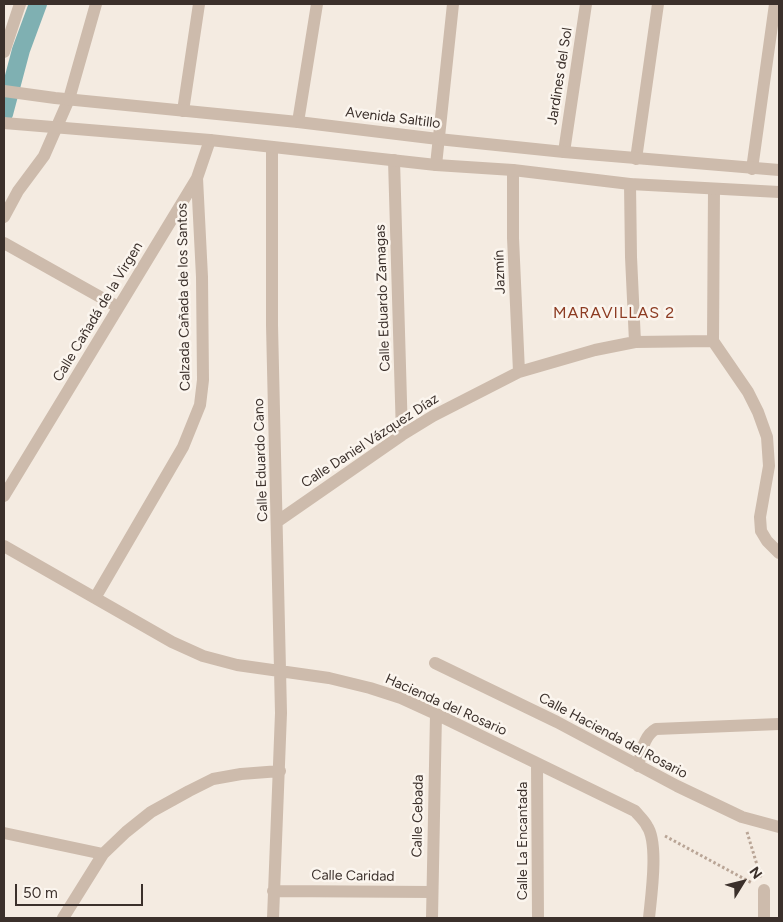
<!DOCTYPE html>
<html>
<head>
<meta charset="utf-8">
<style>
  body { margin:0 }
  #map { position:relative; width:783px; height:922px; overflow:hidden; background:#f4ebe1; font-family:Figtree,sans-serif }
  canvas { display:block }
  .frame { position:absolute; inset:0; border:5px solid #3b302b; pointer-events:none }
  .north { position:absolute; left:718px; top:857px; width:50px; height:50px; -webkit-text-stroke:4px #fbf5ee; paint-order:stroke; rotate:54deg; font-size:14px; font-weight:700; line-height:20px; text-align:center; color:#3b302b }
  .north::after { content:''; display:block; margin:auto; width:18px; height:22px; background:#3b302b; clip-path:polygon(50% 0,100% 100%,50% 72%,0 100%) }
  .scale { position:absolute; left:15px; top:884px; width:128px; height:22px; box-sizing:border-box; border:2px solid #3b302b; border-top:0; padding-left:6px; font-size:15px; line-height:18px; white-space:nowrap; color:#3b302b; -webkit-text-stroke:4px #fbf5ee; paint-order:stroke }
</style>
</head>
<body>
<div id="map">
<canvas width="783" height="922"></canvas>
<div class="frame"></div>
<div class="north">N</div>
<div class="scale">50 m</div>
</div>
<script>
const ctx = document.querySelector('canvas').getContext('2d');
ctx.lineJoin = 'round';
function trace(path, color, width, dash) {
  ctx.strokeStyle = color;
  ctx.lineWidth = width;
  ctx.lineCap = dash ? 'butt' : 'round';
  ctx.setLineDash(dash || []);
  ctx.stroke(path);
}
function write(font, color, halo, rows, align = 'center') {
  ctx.font = font + ' Figtree,sans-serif';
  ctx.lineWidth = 5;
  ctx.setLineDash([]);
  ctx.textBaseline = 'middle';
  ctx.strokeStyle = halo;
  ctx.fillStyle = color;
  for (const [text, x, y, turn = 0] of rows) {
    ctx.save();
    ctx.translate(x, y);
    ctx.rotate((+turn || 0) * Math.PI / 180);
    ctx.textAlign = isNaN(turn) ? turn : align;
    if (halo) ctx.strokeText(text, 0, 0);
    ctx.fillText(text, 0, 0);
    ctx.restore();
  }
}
const canal = new Path2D(`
  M4,114L21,50L38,4`);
const path = new Path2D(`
  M747,832L761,878
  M665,836L752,883`);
const minor = new Path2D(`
  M4,52L20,4
  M183,111L199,4
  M298,122L317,4
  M272,147V325L281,713L273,918
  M564,152L586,4
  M636,159L658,4
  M394,160L402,435
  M436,165L453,4
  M752,169L775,4
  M513,170V238L519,372
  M630,184L631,257L635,342
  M714,189L713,341L748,392L758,412L767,437L769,466L760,517L761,531L767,541L779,553
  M4,217L18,191L44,156L69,99L96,4
  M4,243L118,307
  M4,496L197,178L210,140
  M278,521L402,435L433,416L519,372L595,350L635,342L713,341
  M4,546L172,642L203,656L237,665L329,678L370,688L401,698L436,714L635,811C639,816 644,820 647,826C659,843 651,897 649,918
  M95,598L183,447L200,405L203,380L202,277L197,178
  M435,663L557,722L677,786L742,817L779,827
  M537,764L538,918
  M638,766C642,753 643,736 656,729L779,724
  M4,833L103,854
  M273,891L432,892
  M63,918L103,854L126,832L151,812L189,791L213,779L241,774L280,771
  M432,918L436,714
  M764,918V890`);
const tertiary = new Path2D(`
  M4,91L55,98L298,122L438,139L564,152L779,170
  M4,123L210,140L436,165L513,170L630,184L779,192`);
const streetNames = [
  ["Jardines del Sol",560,76,-81],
  ["Avenida Saltillo",393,118,7],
  ["Jazmín",500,272,-92],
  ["Calzada Cañada de los Santos",184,297,-91],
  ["Calle Eduardo Zamagas",383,298,-92],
  ["Calle Cañadá de la Virgen",98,312,-59],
  ["Calle Daniel Vázquez Díaz",370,441,-33],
  ["Calle Eduardo Cano",261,460,-92],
  ["Hacienda del Rosario",446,705,24],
  ["Calle Hacienda del Rosario",613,736,28],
  ["Calle Cebada",418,816,-89],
  ["Calle La Encantada",523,841,-90],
  ["Calle Caridad",353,876,1]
];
const quarterNames = [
  ["MARAVILLAS 2",614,313]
];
trace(canal, '#7fb0b2', 18);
trace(path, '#b9a596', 3, [2.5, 2.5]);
trace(minor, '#cdbbac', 12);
trace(tertiary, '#cdbbac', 12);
write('14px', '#3b302b', '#fbf5ee', streetNames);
ctx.letterSpacing = '1px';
write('16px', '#8c3b22', '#fbf5ee', quarterNames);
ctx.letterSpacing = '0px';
</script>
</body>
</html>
